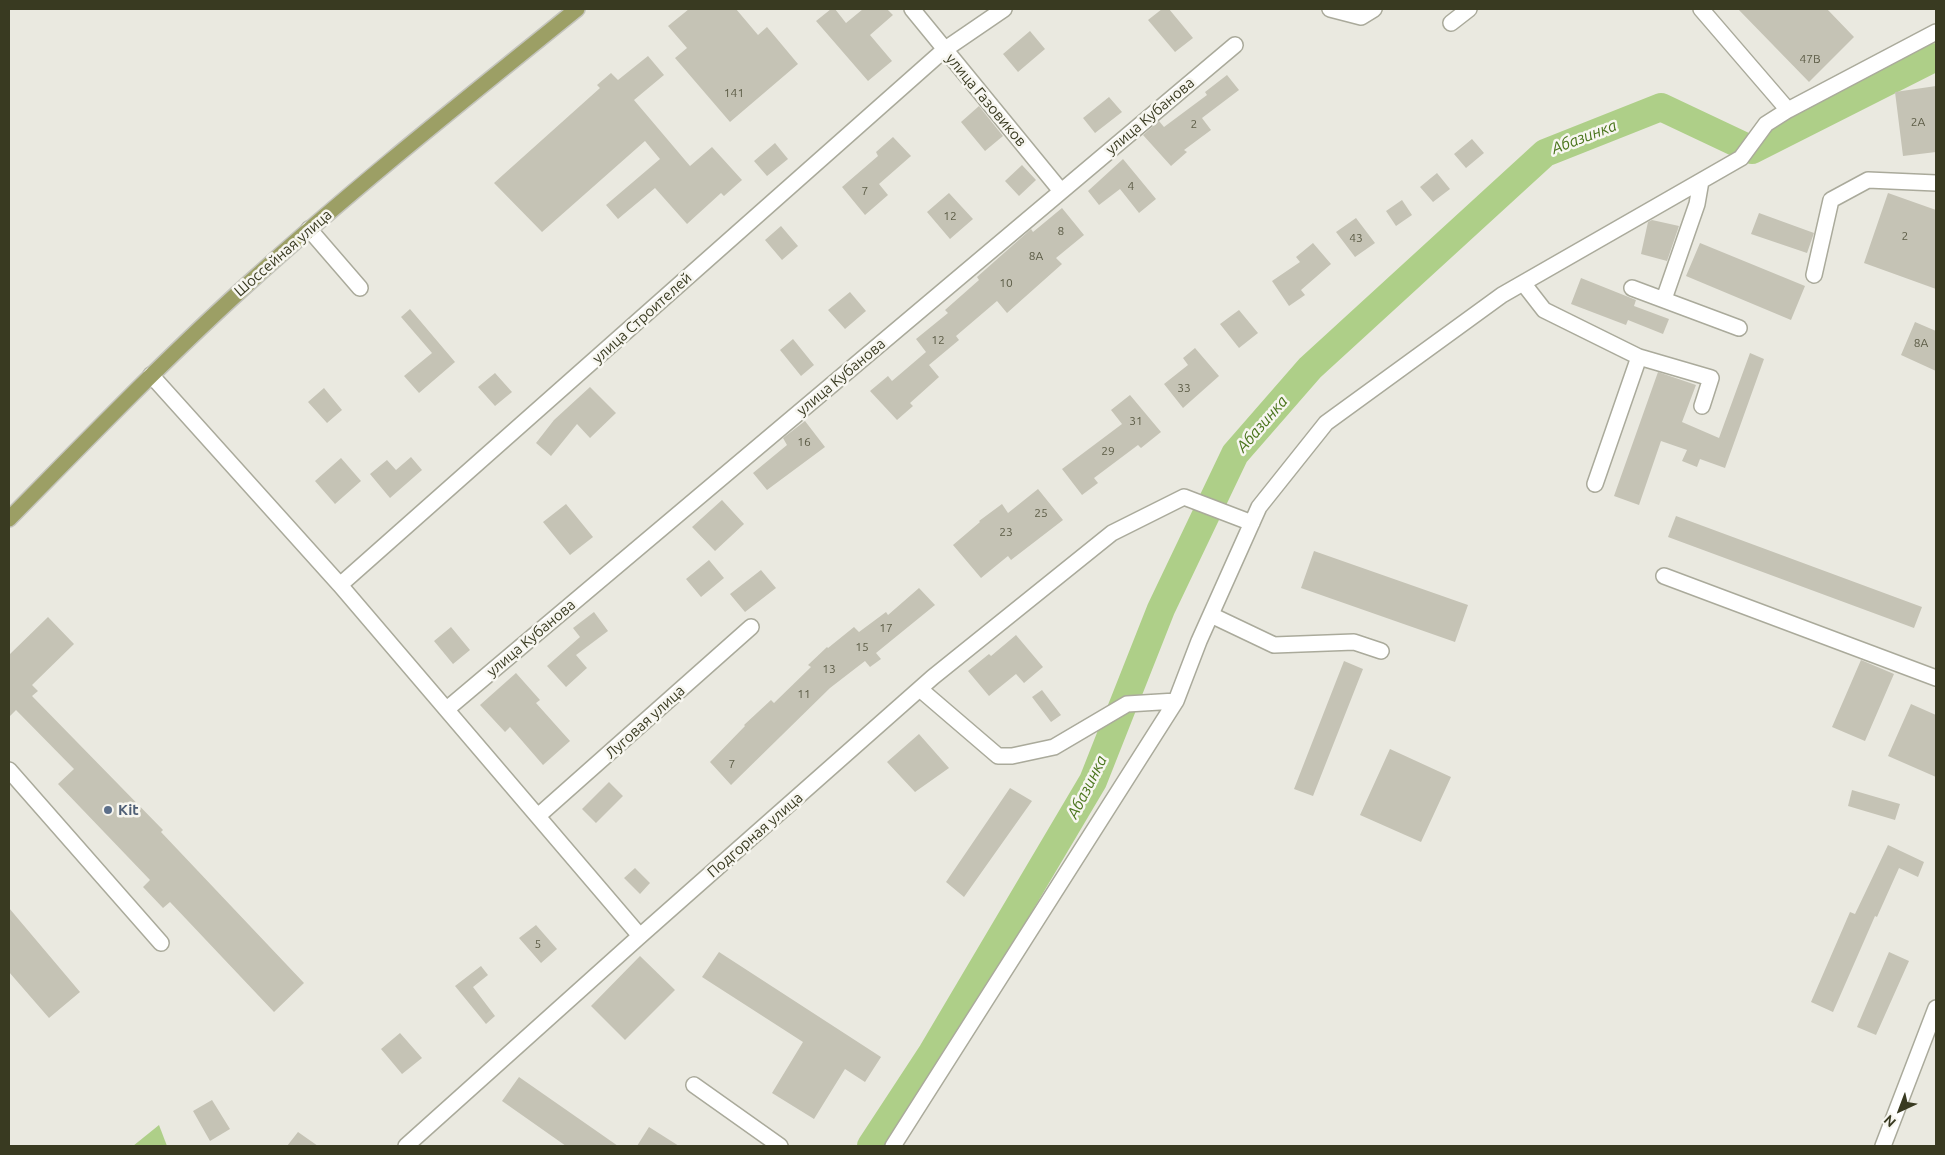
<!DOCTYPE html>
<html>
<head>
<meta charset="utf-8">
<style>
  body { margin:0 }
  #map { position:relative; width:1945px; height:1155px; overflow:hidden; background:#eae9e0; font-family:Ubuntu,sans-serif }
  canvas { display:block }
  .frame { position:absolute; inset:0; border:10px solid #393a21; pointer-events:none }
  .north { position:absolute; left:1875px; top:1085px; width:50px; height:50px; -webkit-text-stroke:4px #f7f6f0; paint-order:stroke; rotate:223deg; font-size:14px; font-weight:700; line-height:20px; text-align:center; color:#393a21 }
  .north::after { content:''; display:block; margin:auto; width:18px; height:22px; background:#393a21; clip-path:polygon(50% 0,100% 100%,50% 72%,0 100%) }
</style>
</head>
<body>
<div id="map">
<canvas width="1945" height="1155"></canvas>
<div class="frame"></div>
<div class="north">N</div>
</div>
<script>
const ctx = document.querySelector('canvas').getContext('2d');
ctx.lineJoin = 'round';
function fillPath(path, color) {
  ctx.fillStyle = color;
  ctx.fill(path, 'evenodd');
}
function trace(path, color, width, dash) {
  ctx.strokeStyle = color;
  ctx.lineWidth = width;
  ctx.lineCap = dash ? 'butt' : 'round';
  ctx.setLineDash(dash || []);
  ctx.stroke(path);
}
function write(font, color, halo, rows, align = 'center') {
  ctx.font = font + ' Ubuntu,sans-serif';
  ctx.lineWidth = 5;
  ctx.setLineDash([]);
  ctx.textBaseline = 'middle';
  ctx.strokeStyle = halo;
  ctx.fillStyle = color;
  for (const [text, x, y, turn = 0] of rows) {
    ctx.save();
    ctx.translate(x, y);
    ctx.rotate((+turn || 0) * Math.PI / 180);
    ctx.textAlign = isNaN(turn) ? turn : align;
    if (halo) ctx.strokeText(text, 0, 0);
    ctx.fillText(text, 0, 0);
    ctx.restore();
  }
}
const water = new Path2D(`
  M159,1125L167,1146H133Z`);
const river = new Path2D(`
  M871,1146L932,1053L1093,781L1161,609L1235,454L1310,368L1545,153L1661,107L1752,150L1936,57`);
const building = new Path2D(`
  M689,9H736L758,35L767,27L798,64L730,122L675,58L687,48L668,26Z
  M831,9H835L846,23L863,9H887L893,15L870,35L892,61L868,81L816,21Z
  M1162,9H1169L1193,38L1175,52L1148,20Z
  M1738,9H1827L1854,37L1809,82Z
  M1030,31L1045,49L1018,72L1003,54Z
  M648,56L664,75L634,100L690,166L712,147L742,180L724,196L721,193L687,224L655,188L618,219L606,205L660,159L645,141L542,232L494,183L600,88L597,85L611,73L618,80Z
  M1227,75L1239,90L1202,118L1211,130L1184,150L1187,152L1171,166L1143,135L1159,121L1164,127L1207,95L1205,92Z
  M1936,86V152L1903,156L1895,92Z
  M1109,97L1122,112L1095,133L1083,118Z
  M979,106L1003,136L985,151L961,122Z
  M893,137L911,156L879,184L888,195L865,215L842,187L878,156L876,152Z
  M1472,139L1484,153L1466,168L1454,154Z
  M775,143L788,159L767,176L754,161Z
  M1123,159L1156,199L1139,213L1120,189L1099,205L1088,191Z
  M1022,165L1036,180L1019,196L1005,181Z
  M1437,173L1450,189L1433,202L1420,187Z
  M949,193L973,219L950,239L927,212Z
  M1888,193L1936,210V289L1864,263Z
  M1402,200L1412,215L1396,226L1386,211Z
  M1062,208L1084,235L1056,258L1062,264L1007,313L997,301L956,336L959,340L929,365L939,377L910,403L913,406L897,420L870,391L888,376L892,381L926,352L916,339L948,313L945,310L979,280L977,277L1031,229L1033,232Z
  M1759,213L1814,233L1807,253L1751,234Z
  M1356,218L1375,243L1355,257L1336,232Z
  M1652,220L1679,226L1667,261L1641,254L1648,222Z
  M781,226L798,246L782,260L765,240Z
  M1313,243L1331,264L1301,290L1305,295L1289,306L1272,281L1300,262L1296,257Z
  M1700,243L1805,286L1791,320L1686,276Z
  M1581,278L1636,300L1634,306L1669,319L1663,334L1628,320L1626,325L1571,304Z
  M850,292L866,311L845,329L828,310Z
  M410,309L455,362L419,393L404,376L432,353L401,317Z
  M1239,310L1258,333L1239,348L1220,324Z
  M1915,322L1936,331V371L1901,355Z
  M793,339L814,365L801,376L780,350Z
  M1195,348L1219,376L1183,408L1164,384L1188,365L1183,358Z
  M1750,353L1764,359L1725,468L1700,459L1697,467L1682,461L1687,450L1661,441L1639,505L1614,496L1658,372L1696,385L1682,422L1719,438Z
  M495,373L512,392L495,406L478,387Z
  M590,387L616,413L590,438L577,424L551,456L536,443L554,420Z
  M324,388L342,410L327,423L308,402Z
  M1130,395L1161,432L1141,448L1138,445L1094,478L1098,483L1082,495L1062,469L1122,424L1111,410Z
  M805,421L825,447L767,490L753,473L787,445L783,438Z
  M411,457L422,470L390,498L370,474L387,460L396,470Z
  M341,458L361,481L335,504L315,481Z
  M1038,489L1063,520L1011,560L1008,556L981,578L953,545L980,522L979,521L1002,504L1008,513Z
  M722,500L744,524L715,551L692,527Z
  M566,504L593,537L570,555L543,522Z
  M1676,516L1922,607L1914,628L1668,537Z
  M1314,551L1468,605L1455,642L1301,588Z
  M709,560L724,578L701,597L686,579Z
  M761,570L776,588L745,612L730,594Z
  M919,588L935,605L876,653L881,659L870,667L865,661L830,688L731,785L710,762L745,726L744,725L771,700L774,703L811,667L808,665L827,647L828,648L854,627L859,632L886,612L888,615Z
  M594,612L608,631L576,655L587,668L566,687L547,666L580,637L573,628Z
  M48,617L74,644L32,685L38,691L32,696L163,830L161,832L304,983L274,1012L170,902L163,908L143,887L150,880L58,784L74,769L16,710L9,717V655Z
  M451,627L470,650L453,664L434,641Z
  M1016,635L1043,667L1024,683L1016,674L989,696L968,671L989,654L991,656Z
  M1861,660L1894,674L1865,741L1832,727Z
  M1344,661L1363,669L1313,796L1294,789Z
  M516,673L540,700L536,703L570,741L543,765L510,727L505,732L480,705Z
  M1042,690L1061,715L1051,722L1032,697Z
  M1911,704L1936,715V777L1888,756Z
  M919,734L949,768L915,792L887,762Z
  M1390,749L1451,777L1421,842L1360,815Z
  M609,782L623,796L596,823L582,809Z
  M1010,788L1032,801L964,897L946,882Z
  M1852,790L1900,804L1895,820L1848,806Z
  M1888,845L1924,862L1918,877L1899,868L1877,917L1875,916L1833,1012L1811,1002L1850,912L1855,914Z
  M635,868L650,883L640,894L624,878Z
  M9,908L80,992L49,1018L9,972Z
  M536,925L557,949L541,963L519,938Z
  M719,952L881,1057L865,1082L845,1069L814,1119L772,1093L803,1042L702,977Z
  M1889,952L1909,961L1876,1035L1857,1027Z
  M640,956L675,990L625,1040L591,1006Z
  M481,966L488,975L473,987L495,1016L486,1024L455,986Z
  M400,1033L422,1058L402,1074L381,1049Z
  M519,1077L618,1146H566L502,1101Z
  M212,1100L230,1129L210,1141L193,1111Z
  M649,1127L679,1146H637Z
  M298,1132L318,1146H287Z`);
const minor = new Path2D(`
  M912,9L1061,191
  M1330,9L1361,17L1374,9
  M1701,9L1788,110
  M1451,23L1469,9
  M309,229L360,288
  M1814,275L1831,200L1868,180L1936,183
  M1523,283L1544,310L1639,357L1711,378L1702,406
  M1632,288L1739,328
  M1664,299L1697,204L1701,181
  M151,375L340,585L640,936
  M1595,484L1639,357
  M1664,576L1936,678
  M340,585L944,50L1004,9
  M1211,615L1274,645L1354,642L1381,651
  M921,690L998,756H1012L1054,747L1127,704L1176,701L1199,641L1259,507L1326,423L1502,295L1741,158L1766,124L1788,110L1936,32
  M447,709L1235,45
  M9,770L161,943
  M538,816L751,627
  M694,1085L780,1146
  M406,1146L640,936L933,677L1112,533L1184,497L1252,523
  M893,1146L1176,701
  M1883,1146L1936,1008`);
const major = new Path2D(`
  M9,519C88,439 166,358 250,282C355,187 467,98 577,9`);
const markers = [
  [108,810,5,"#5c6f8a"]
];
const numberNames = [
  ["47В",1810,59],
  ["141",734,93],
  ["2А",1918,122],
  ["2",1194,124],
  ["4",1131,186],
  ["7",865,191],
  ["12",950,216],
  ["8",1061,231],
  ["2",1905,236],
  ["43",1356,238],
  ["8А",1036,256],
  ["10",1006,283],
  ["12",938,340],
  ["8А",1921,343],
  ["33",1184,388],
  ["31",1136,421],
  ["16",804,442],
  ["29",1108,451],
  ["25",1041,513],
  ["23",1006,532],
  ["17",886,628],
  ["15",862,647],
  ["13",829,669],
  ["11",804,694],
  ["7",732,764],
  ["5",538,944]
];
const streetNames = [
  ["улица Газовиков",986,100,50],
  ["улица Кубанова",1150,116,-40],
  ["Шоссейная улица",283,253,-41],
  ["улица Строителей",642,318,-42],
  ["улица Кубанова",841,377,-40],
  ["улица Кубанова",531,638,-40],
  ["Луговая улица",645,722,-42],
  ["Подгорная улица",755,835,-41]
];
const serviceNames = [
  ["Kit",118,810]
];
const waterNames = [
  ["Абазинка",1584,137,-21],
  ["Абазинка",1262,424,-49],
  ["Абазинка",1087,787,-63]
];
fillPath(water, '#aecf88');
trace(river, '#aecf88', 28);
fillPath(building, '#c5c3b5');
trace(minor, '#aaaa9b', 18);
trace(major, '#c4c4bc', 18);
trace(minor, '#fff', 15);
trace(major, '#9c9f65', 15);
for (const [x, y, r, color] of markers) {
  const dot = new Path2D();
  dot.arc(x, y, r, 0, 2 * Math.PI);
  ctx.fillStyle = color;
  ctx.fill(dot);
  trace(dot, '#f7f6f0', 2);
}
write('12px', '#5c5c46', null, numberNames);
write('15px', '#393a21', '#f7f6f0', streetNames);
write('bold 15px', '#4e5e75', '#f7f6f0', serviceNames, 'left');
write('italic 16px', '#4a751c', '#f7f6f0', waterNames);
</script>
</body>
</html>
